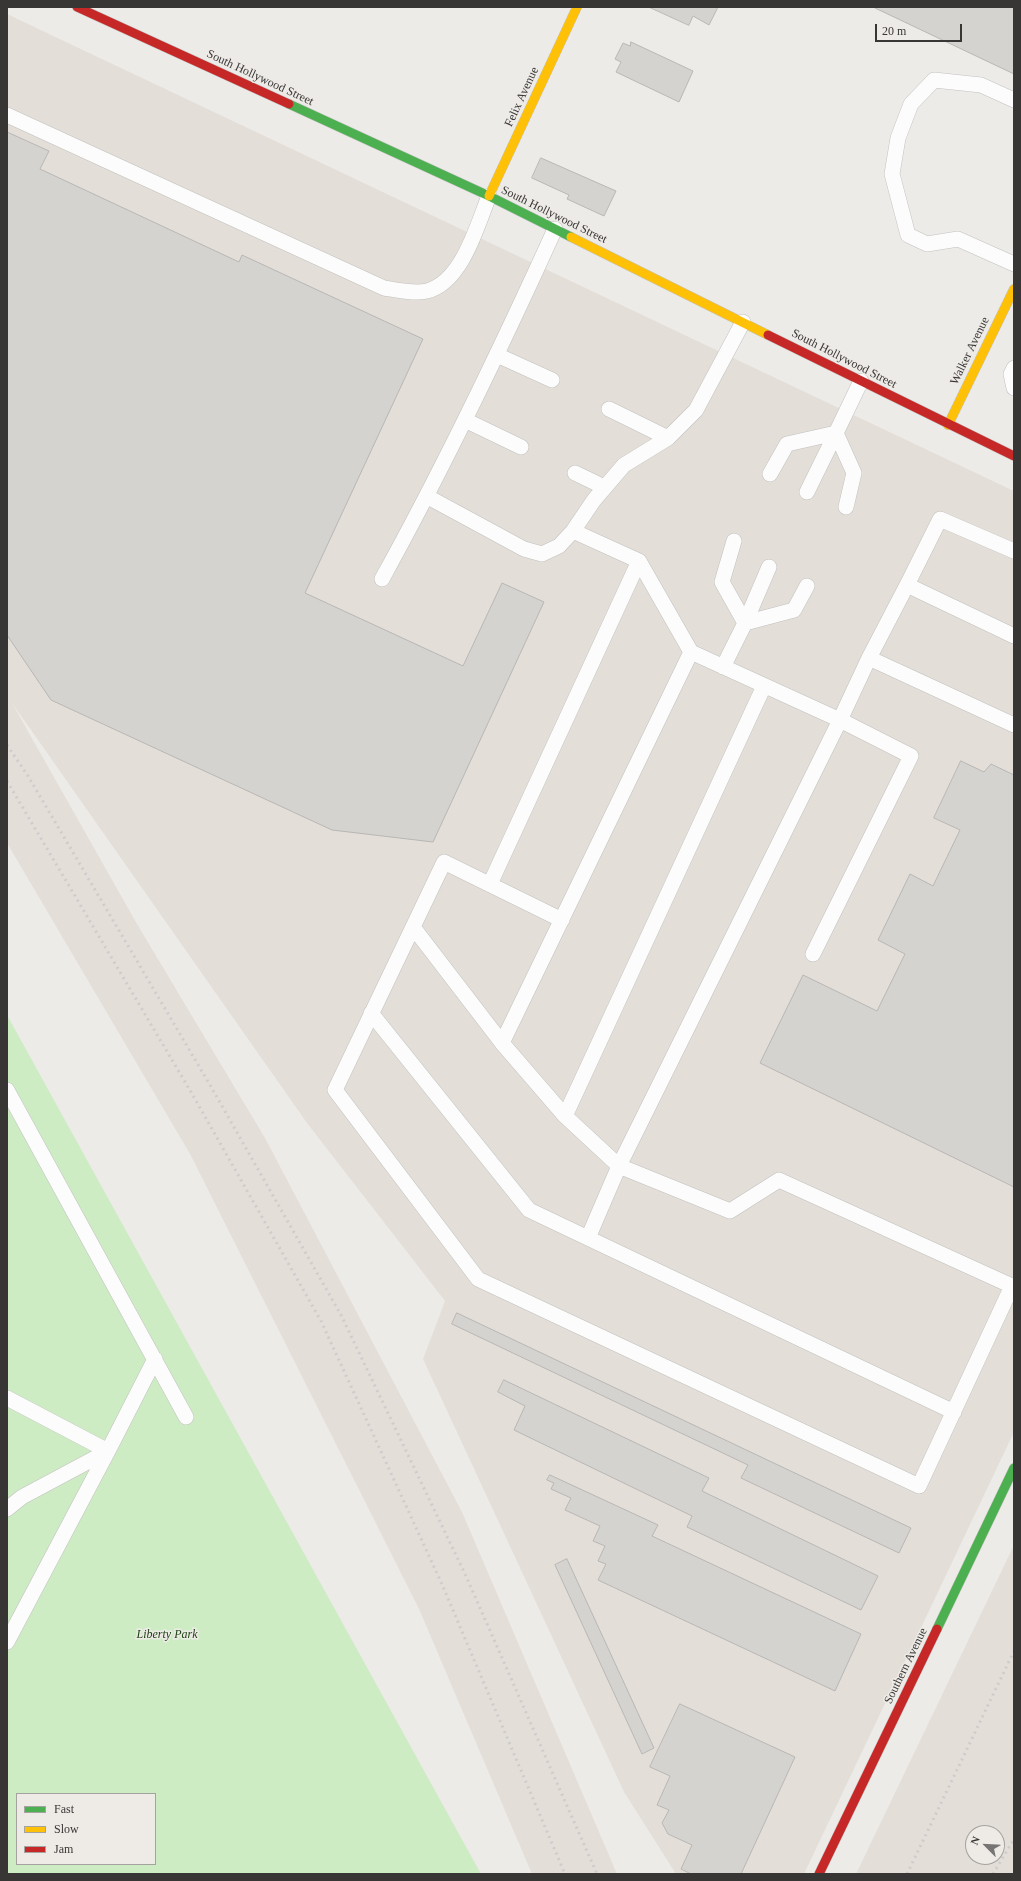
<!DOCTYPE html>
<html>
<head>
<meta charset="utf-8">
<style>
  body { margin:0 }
  #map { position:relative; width:1021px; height:1881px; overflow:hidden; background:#edebe8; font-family:Georgia,serif }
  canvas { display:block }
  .frame { position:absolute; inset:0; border:8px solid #373635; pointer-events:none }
  .legend { position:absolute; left:16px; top:1793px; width:140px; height:72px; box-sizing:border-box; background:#eeebe7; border:1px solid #a5a3a0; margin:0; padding:5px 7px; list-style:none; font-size:12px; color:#373635 }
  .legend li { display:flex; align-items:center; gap:8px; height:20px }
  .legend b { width:20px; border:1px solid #a5a3a0 }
  .north { position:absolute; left:965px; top:1825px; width:40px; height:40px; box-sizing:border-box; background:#eeebe7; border:1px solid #a5a3a0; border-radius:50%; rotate:294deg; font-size:11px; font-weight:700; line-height:16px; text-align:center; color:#373635 }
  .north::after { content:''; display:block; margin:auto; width:14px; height:18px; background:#777574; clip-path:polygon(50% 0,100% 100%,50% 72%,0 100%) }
  .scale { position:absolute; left:875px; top:24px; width:87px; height:18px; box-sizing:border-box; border:2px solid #373635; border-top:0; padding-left:5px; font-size:12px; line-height:14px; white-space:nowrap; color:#373635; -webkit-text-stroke:3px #eeebe7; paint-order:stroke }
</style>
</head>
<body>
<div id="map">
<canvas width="1021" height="1881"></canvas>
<div class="frame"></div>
<ul class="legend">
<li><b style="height:5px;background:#4caf50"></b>Fast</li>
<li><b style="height:5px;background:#ffc107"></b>Slow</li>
<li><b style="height:5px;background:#c62828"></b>Jam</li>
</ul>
<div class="north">N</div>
<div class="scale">20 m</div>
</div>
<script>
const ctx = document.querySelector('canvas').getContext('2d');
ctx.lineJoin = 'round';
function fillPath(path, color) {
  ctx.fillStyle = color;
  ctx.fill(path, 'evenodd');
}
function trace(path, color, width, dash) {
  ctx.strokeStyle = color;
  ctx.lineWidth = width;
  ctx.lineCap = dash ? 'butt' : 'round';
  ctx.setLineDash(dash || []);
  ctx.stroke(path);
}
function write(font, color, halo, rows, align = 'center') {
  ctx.font = font + ' Georgia,serif';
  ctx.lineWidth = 3;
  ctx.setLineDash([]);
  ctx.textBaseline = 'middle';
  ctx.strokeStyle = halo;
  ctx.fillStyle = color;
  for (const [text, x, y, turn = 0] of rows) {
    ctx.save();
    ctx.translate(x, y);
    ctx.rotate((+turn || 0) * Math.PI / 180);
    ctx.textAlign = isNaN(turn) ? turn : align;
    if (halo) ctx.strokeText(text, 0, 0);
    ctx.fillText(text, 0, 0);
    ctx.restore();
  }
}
const built = new Path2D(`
  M7,14L1014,491V1432L804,1874H676L624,1792L423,1359L445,1301L307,1123L12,703L137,924L265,1138L462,1512L617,1874H532L419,1609L190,1154L7,843Z
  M1014,1545V1874H856ZM973,1833H997V1857H973Z`);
const green = new Path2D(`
  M7,1015L481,1874H7ZM17,1794H155V1864H17Z`);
const building = new Path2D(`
  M649,7H718L709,25L693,16L689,25Z
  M875,7H1014V74L875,8Z
  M631,42L693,71L679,102L616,72L621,62L615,59L623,43L630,46Z
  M7,132L49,151L40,169L239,262L242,255L423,339L305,593L463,666L502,583L544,602L433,842L332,830L51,700L7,635Z
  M541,158L616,191L604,216L567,199L569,195L532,178Z
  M961,761L984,772L991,764L1014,775V1187L760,1063L803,975L877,1011L905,954L878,940L910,874L933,886L960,830L934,818Z
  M457,1313L911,1528L899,1553L741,1478L748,1465L452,1324Z
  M504,1380L709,1478L702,1491L878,1576L861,1610L687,1527L692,1516L514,1430L525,1406L498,1392Z
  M550,1475L658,1525L652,1536L861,1634L835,1691L598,1580L606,1564L598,1561L605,1546L593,1541L600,1526L565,1510L571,1498L551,1489L554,1483L547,1480Z
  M567,1559L654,1748L642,1754L555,1565Z
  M680,1704L795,1757L741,1874H691L681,1869L692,1845L668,1834L662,1823L669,1810L657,1805L670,1776L650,1767Z`);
const lane = new Path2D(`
  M1014,100L981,85L934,80L911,104L898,138L892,174L908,235L927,244L958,239L1014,264
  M7,115L384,288C397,290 414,294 427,291C462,282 477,226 489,196
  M497,355L552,380
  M1014,368L1011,374L1014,388
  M609,409L668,438
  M465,420L521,447
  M575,473L604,487
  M770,474L787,444L836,433
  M807,492L836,433
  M428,497L524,549L542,554L559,546L573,531L594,500L624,465L668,438L696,410L743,322
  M846,507L854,473L836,433L861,381
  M734,541L722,582L745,623
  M639,561L691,652
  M382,579C445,465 501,348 555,229
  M907,585L940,519L1014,551
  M745,623L769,567
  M869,658L907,585L1014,636
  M723,667L745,623L794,610L807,586
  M764,686L565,1116L619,1166L840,720L911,756L813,954
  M490,884L639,561L573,531
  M562,920L444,862L335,1090L478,1279L919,1486L1012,1286L779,1180L730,1211L619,1166L588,1238
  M413,927L502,1043
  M371,1013L529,1210L954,1412
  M7,1090L186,1417
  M565,1116L502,1043L691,652L840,720L869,658L1014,725
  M7,1398L108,1451L155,1359
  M7,1509L22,1497L108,1451
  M7,1642L108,1451`);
const fast = new Path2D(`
  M289,104L489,196L571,237
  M937,1629L1014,1468`);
const slow = new Path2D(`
  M489,196L577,7
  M571,237L768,335
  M948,425L1014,289`);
const jam = new Path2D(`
  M77,7L289,104
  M768,335L1014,456
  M819,1874L937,1629`);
const rail = new Path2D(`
  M7,745L28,776L210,1085L341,1315L466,1576L597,1874
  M7,781L191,1092L321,1321L441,1582L565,1874
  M907,1874L1014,1651
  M993,1874L1014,1839`);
const streetNames = [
  ["South Hollywood Street",260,78,25],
  ["Felix Avenue",522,97,-65],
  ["South Hollywood Street",554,215,26],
  ["Walker Avenue",970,351,-64],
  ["South Hollywood Street",844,359,27],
  ["Southern Avenue",906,1666,-64]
];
const parkNames = [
  ["Liberty Park",167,1635]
];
fillPath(built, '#e3ded7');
fillPath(green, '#cdecc4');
fillPath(building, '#d4d3d0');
trace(building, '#b9b7b5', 1);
trace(lane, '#c2c1bf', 16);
trace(fast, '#c2c1bf', 10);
trace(slow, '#c2c1bf', 10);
trace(jam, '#c2c1bf', 10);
trace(lane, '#fcfcfc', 15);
trace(fast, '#4caf50', 9);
trace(slow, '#ffc107', 9);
trace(jam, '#c62828', 9);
trace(rail, '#cecccc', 3, [2, 4]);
write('12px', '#373635', '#eeebe7', streetNames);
write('italic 12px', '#1b4212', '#eeebe7', parkNames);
</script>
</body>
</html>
